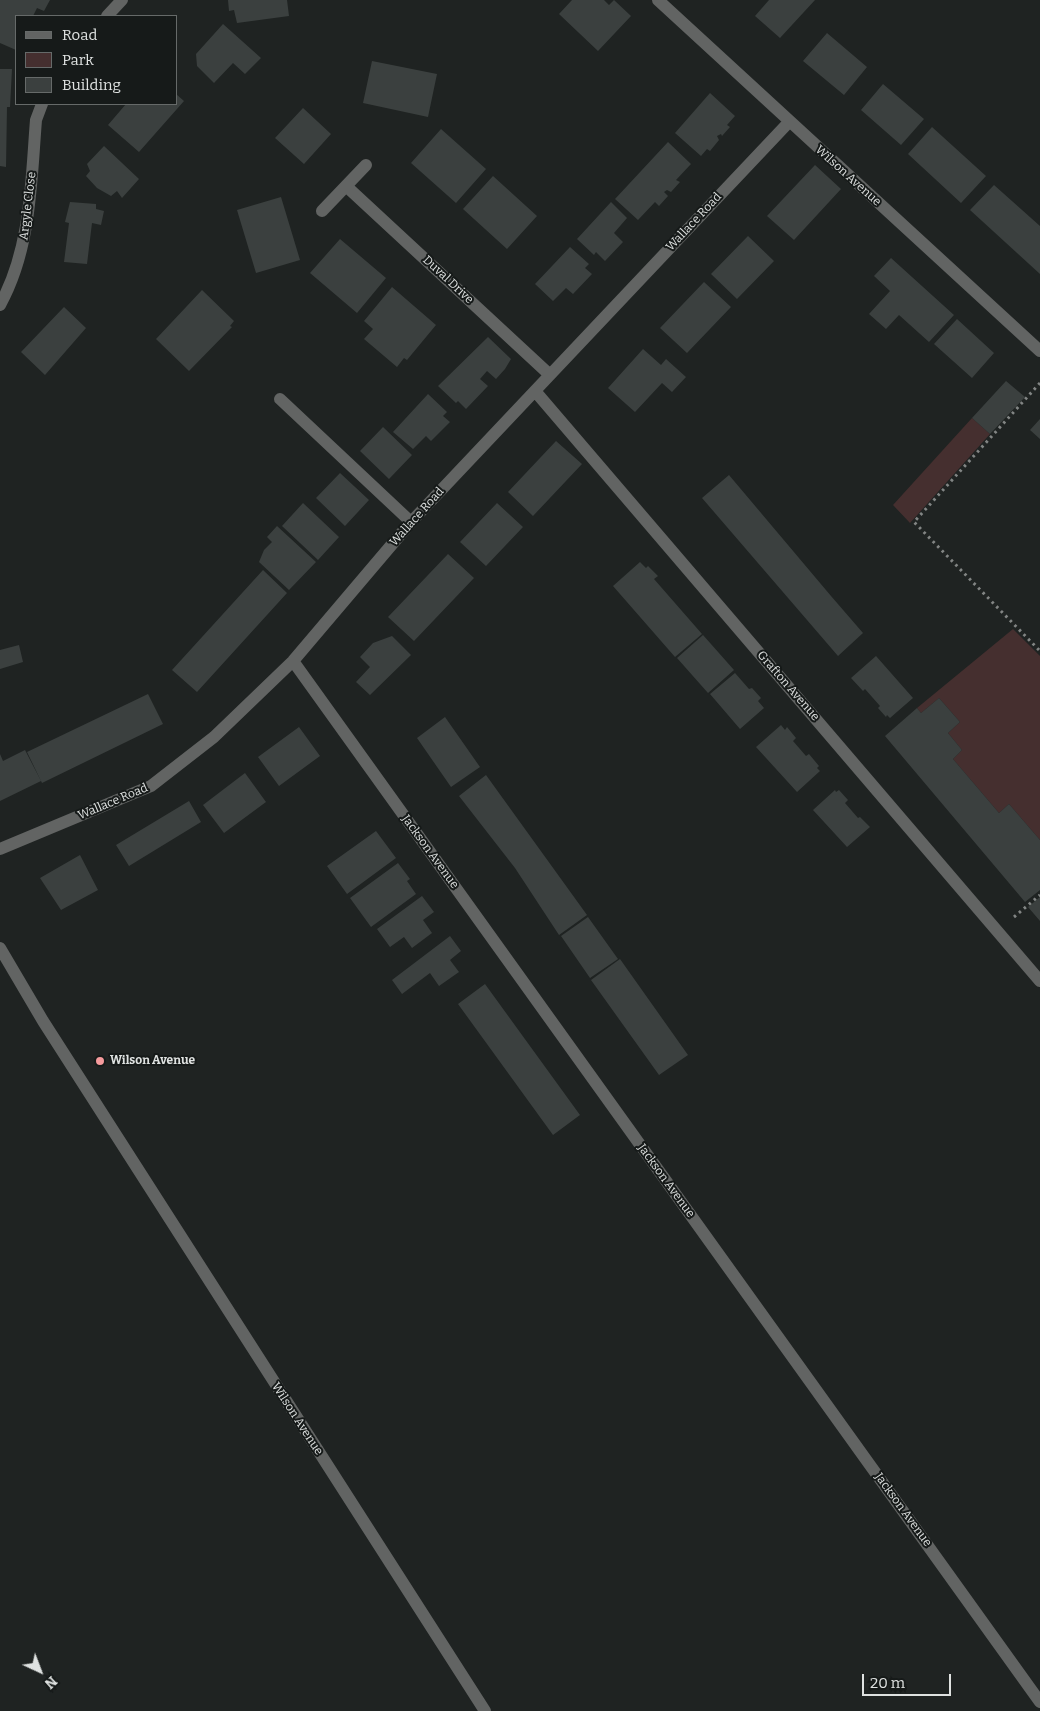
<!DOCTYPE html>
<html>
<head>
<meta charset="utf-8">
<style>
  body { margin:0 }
  #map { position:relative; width:1040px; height:1711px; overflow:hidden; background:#1f2322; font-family:Bitter,serif }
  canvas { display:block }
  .legend { position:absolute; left:15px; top:15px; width:162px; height:90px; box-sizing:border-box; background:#161a19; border:1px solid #666a69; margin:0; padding:6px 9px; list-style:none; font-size:15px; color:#dfe2e1 }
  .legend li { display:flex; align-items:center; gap:10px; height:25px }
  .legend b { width:25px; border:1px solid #666a69 }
  .north { position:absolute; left:15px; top:1646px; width:50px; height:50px; -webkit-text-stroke:4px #161a19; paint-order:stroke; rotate:137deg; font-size:14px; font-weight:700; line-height:20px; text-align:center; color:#dfe2e1 }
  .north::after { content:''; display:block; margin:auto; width:18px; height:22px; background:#dfe2e1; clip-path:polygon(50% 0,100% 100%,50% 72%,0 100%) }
  .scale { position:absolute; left:862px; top:1674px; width:89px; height:22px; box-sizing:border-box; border:2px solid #dfe2e1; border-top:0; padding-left:6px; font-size:15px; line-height:18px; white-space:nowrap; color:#dfe2e1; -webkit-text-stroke:4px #161a19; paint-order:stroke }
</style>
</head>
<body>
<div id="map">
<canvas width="1040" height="1711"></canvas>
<ul class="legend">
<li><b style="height:6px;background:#626463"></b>Road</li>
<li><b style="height:14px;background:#452f2f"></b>Park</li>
<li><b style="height:14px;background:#3b403f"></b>Building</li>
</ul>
<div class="north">N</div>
<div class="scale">20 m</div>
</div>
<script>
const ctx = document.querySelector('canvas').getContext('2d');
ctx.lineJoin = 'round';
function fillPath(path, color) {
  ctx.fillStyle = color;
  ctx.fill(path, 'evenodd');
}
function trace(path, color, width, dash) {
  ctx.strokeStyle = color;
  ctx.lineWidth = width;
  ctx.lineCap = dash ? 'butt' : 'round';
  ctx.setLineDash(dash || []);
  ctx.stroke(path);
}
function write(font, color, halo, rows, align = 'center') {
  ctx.font = font + ' Bitter,serif';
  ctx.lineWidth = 4;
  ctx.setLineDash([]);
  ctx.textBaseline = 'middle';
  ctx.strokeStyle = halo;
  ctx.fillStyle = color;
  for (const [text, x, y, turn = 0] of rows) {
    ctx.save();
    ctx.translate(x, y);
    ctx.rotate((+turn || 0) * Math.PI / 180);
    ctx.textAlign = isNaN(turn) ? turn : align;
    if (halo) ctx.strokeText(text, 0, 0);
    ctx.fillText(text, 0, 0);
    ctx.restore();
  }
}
const green = new Path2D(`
  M972,418L990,434L910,523L893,505Z
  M1013,629L1040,656V840L1009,804L999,813L953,759L962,750L948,733L960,722L939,698L921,713L917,708Z`);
const building = new Path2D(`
  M0,0H50L44,11L37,8L33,16H16V50L0,43Z
  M228,0H287L289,16L237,23L234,10L229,11Z
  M572,0H604L609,5L614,0L631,16L598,51L559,14Z
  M769,0H815L780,38L755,16Z
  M223,24L261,58L245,74L233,63L214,83L197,66L196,54Z
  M827,33L867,67L844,95L803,61Z
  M372,61L437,74L428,117L363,103Z
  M0,69H12L10,107H7L6,167L0,166Z
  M883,84L924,119L901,145L861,110Z
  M710,93L735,116L727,125L730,127L722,136L721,134L717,136L719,140L710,151L707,149L701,156L675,133Z
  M176,94L184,101L139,152L108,125L126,104H176Z
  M303,108L331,134L304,164L275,138Z
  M932,127L986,176L961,203L908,154Z
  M441,129L486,169L456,203L411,163Z
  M668,142L691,164L676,180L680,182L671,192L667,190L664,192L668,196L659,206L655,202L638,220L615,199Z
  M104,146L139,179L122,198L117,191L111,196L97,188L86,176L90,171L87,164Z
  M815,165L841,189L794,240L767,216Z
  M493,176L537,216L507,249L463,209Z
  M994,185L1040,226V274L970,210Z
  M281,197L300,260L256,273L237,210Z
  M70,202L96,204V209L104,211L101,225L92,223L87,264L64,262L69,223L65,222Z
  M611,202L627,218L614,233L623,242L605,261L596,252L594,255L577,239Z
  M748,236L774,261L737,299L711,274Z
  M340,239L386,278L357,313L310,273Z
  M570,247L589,264L585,268L592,274L573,294L566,288L553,301L535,284Z
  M891,258L954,315L929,342L899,315L886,329L869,314L890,291L874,276Z
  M704,282L731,307L687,353L660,328Z
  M392,287L436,325L407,360L404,358L397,367L364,339L373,329L364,321Z
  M202,290L234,321L230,326L232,327L189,371L156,339Z
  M64,307L86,328L45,375L21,352Z
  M957,319L994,353L972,378L934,344Z
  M488,337L511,359L505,369L496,379L487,371L480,379L488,386L466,409L458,401L456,403L438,386Z
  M643,349L661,365L666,359L686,377L672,392L662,383L635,412L608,388Z
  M1006,381L1025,397L990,434L972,418Z
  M428,394L447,412L443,416L450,422L431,441L426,436L413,449L393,432Z
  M1040,419V439L1030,430Z
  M383,427L412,455L389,479L360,451Z
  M556,441L582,464L533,516L508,492Z
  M340,473L369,500L345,526L316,498Z
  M729,475L831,596L863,633L838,656L702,498Z
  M303,503L339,537L318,560L282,526Z
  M497,503L523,527L486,566L460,542Z
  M277,526L316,562L289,590L259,562L264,550L272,542L267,537Z
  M448,554L474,578L414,641L388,617Z
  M640,562L646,568L648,566L658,576L654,579L702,634L675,657L613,586Z
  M263,570L287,593L197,692L172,670Z
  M703,635L734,670L708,693L677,658Z
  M392,636L411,655L370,695L356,682L370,667L360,657L373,643Z
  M19,645L23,662L0,669V650Z
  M876,656L913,698L890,718L887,715L886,717L878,708L880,706L865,689L863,691L851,678Z
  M735,673L749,689L752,688L761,698L758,701L764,708L740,729L710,694Z
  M148,694L163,724L42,783L27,752Z
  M939,698L960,722L948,733L962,750L953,759L999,813L1009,804L1040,840V890L1025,902L885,736L917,708L921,713Z
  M445,717L480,767L451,787L417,738Z
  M781,725L785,730L787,727L796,738L793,741L806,756L809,754L819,766L817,768L820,771L797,792L756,747Z
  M299,727L320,756L279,786L258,757Z
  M25,750L41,781L0,801V754L3,761Z
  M245,773L266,802L224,833L203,805Z
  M486,775L587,915L559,935L515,868L459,796Z
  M835,790L836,792L839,790L848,800L845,803L858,818L860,817L870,827L847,847L813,810Z
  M189,801L201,822L129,866L116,845Z
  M376,831L396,858L347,894L327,866Z
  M80,855L98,890L61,910L40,878Z
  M398,863L410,879L407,881L416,894L371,927L350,898Z
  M422,896L434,912L423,920L432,933L412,948L404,937L390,947L377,929Z
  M1040,897V921L1028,907Z
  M588,917L618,959L590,978L561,936Z
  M450,936L461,951L450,960L459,972L439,986L430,973L402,994L392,980Z
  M620,959L688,1055L659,1075L591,980Z
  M485,984L580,1115L553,1135L458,1004Z`);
const path = new Path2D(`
  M1040,383L914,522L1040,651
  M1014,917L1040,895`);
const street = new Path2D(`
  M658,0L1040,351
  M107,16L122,0
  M346,186L550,375
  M322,211L366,165
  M0,305C31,249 31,182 36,120L42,104
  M535,391L1040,981
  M280,399L411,522
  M293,661L1040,1702
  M0,849L151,786L214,737L293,661L411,522L789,122
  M0,948L43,1021L485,1711`);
const markers = [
  [100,1061,5,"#f59b9d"]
];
const streetNames = [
  ["Wilson Avenue",848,176,42],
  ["Argyle Close",28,206,-83],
  ["Wallace Road",694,222,-47],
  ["Duval Drive",448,280,43],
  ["Wallace Road",417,517,-48],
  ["Grafton Avenue",788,686,49],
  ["Wallace Road",113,802,-23],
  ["Jackson Avenue",430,852,54],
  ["Jackson Avenue",666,1181,54],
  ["Wilson Avenue",297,1419,57],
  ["Jackson Avenue",903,1510,54]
];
const poiNames = [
  ["Wilson Avenue",110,1061]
];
fillPath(green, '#452f2f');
fillPath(building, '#3b403f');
trace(path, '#828584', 3, [2.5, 4]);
trace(street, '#626463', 12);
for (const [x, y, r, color] of markers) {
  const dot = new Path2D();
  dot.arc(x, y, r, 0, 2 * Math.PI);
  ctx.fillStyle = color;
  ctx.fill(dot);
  trace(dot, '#161a19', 2);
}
write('12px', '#dfe2e1', '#161a19', streetNames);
write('bold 12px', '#dfe2e1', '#161a19', poiNames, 'left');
</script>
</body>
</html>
